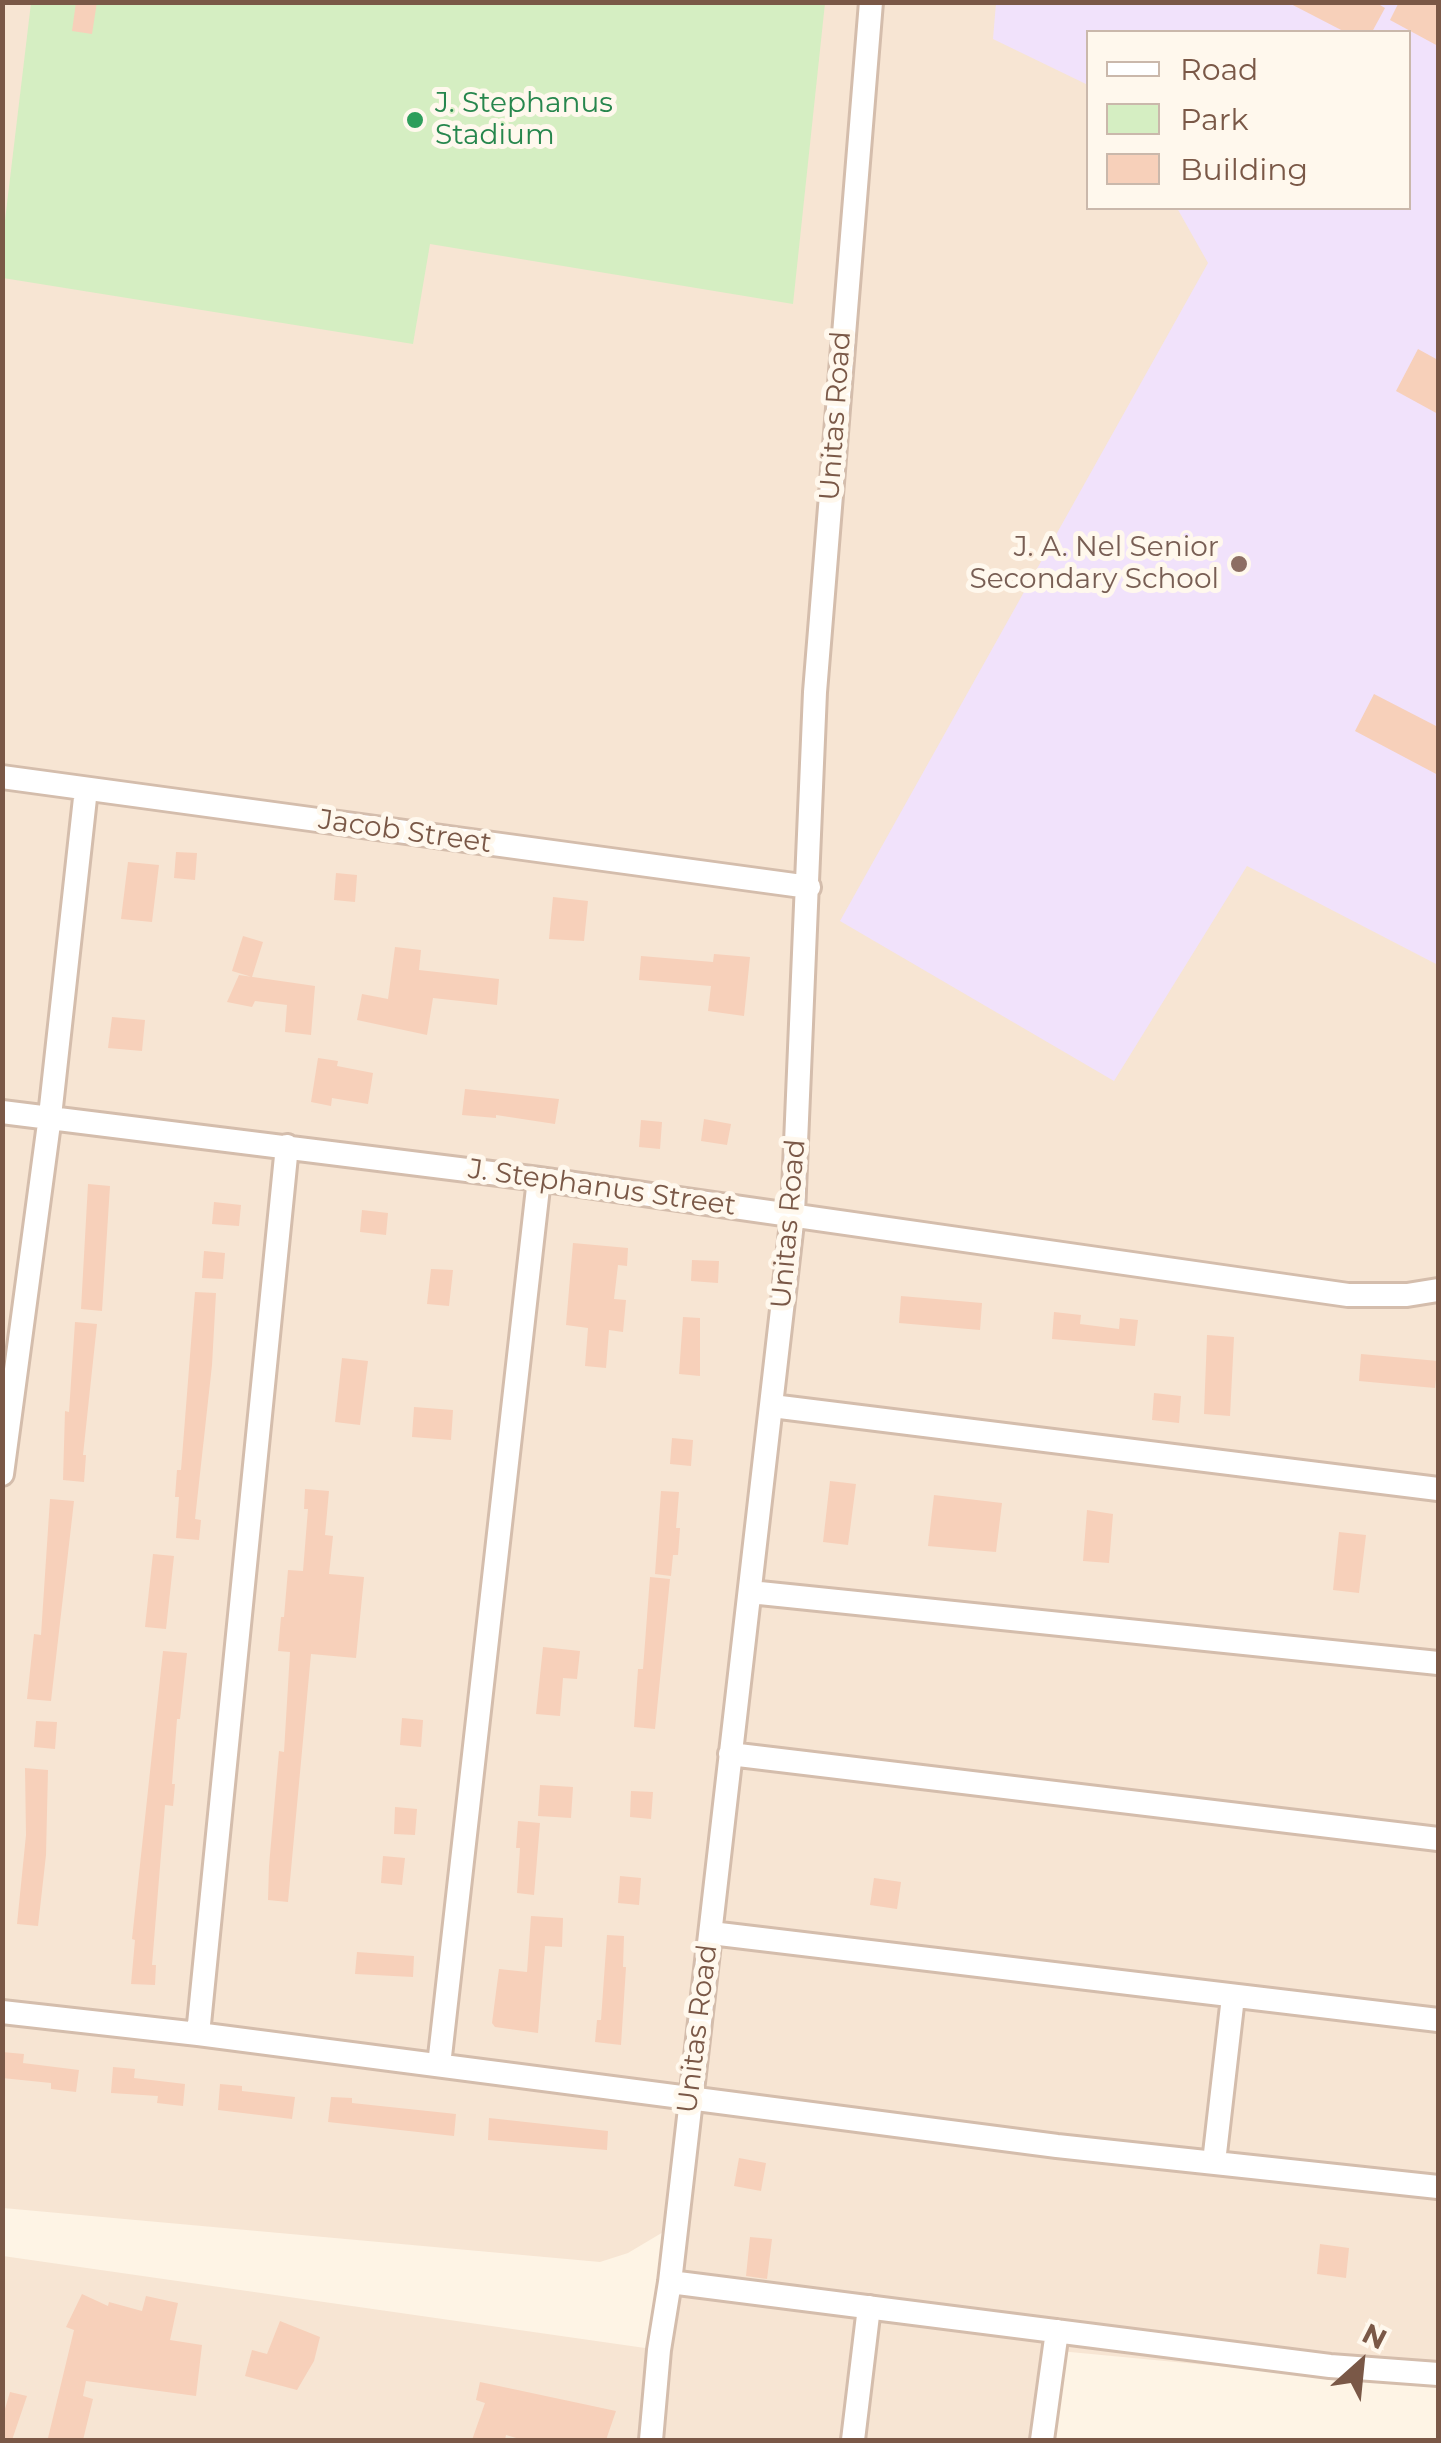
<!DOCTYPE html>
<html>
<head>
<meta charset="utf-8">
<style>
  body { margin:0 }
  #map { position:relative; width:1441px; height:2443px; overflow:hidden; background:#fef4e5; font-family:Montserrat,sans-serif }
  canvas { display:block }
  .frame { position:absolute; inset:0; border:5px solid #7a5847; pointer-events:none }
  .legend { position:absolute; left:1086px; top:30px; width:325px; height:180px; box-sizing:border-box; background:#fff8ed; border:2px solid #cab8ab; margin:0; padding:12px 18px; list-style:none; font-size:30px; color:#7a5847 }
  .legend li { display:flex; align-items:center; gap:20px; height:50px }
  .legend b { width:50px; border:2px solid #cab8ab }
  .north { position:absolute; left:1311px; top:2313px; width:100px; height:100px; -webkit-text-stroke:8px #fff8ed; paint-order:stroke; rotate:27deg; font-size:28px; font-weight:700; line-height:40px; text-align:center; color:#7a5847 }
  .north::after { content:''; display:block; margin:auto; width:35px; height:45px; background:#7a5847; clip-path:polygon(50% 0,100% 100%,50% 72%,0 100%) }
</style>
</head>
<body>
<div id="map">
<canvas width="1441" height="2443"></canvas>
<div class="frame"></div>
<ul class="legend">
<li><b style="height:12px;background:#fff"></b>Road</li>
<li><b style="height:28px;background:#d5eec2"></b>Park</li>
<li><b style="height:28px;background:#f7d0ba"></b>Building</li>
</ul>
<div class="north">N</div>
</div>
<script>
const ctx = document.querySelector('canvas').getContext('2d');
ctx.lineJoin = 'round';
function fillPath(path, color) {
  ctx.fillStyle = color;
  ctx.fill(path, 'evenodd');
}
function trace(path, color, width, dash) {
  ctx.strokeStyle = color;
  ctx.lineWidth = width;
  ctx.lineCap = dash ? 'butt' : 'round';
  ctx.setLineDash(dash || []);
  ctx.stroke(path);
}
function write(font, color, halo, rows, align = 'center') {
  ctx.font = font + ' Montserrat,sans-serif';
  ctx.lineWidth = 10;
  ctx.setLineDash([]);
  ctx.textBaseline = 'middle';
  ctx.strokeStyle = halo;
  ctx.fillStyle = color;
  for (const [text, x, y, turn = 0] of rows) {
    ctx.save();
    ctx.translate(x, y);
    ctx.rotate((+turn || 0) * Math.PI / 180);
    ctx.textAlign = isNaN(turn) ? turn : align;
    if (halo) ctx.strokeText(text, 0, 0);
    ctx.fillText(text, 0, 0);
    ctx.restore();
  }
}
const residential = new Path2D(`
  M2,3H1438V2387L1049,2350L1034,2440H661L675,2225L628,2253L600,2262L3,2208ZM1088,32H1408V208H1088Z
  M3,2256L659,2350L651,2440H3Z`);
const education = new Path2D(`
  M996,3H1438V965L1247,866L1114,1081L840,921L1208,263L1177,208H1408V32H1088V85L993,39Z`);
const green = new Path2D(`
  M31,3H825L793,304L430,244L413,344L3,278V237Z`);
const building = new Path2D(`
  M76,2H97L92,34L72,31Z
  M1287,2H1375L1385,8L1372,32H1345Z
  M1399,2H1438V46L1390,20Z
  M1418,349L1438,360V414L1396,391Z
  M1374,694L1438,727V775L1355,731Z
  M176,852L197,853L195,880L174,878Z
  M128,862L159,865L152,922L121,919Z
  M336,873L357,875L355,902L334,900Z
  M553,897L588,901L584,941L549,939Z
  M243,936L263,942L252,977L232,971Z
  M395,947L421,950L419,970L499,979L497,1005L433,998L427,1035L357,1020L362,994L388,999Z
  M714,954L750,957L744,1016L708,1011L711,986L639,980L641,956L713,962Z
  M239,975L315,986L311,1035L285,1032L287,1005L255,1001L252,1007L227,1002Z
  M112,1017L145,1020L142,1051L108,1048Z
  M318,1058L338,1061L337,1066L373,1073L368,1104L332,1098L331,1106L311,1102Z
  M465,1089L559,1099L555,1124L496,1115V1118L462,1115Z
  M704,1119L731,1124L727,1145L701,1141Z
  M641,1120L662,1122L660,1149L639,1147Z
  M88,1184L110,1186L102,1311L81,1309Z
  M214,1202L241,1205L239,1226L212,1224Z
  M362,1210L388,1213L386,1235L360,1232Z
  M573,1243L628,1248L627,1266L618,1265L614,1299L626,1300L623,1332L609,1330L606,1368L585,1366L588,1328L566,1325Z
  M204,1251L225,1253L223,1279L202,1278Z
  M692,1260L719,1261L718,1283L691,1281Z
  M431,1269L453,1270L449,1306L427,1304Z
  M195,1292L216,1293L212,1365L195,1519L201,1520L199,1540L176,1538L179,1497H175L177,1470H181Z
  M901,1296L982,1303L980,1330L899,1323Z
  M1054,1312L1081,1315L1080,1324L1119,1329L1120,1318L1138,1320L1135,1346L1052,1339Z
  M683,1317L700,1318V1376L679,1374Z
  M75,1322L97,1324L83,1455H86L84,1482L63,1480L65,1411L69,1412Z
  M1207,1335L1234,1337L1230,1416L1204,1414Z
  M1361,1354L1438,1361L1435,1388L1359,1381Z
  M342,1358L368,1361L360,1425L335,1422Z
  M1154,1393L1181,1396L1179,1423L1152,1420Z
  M414,1407L453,1410L451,1440L412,1437Z
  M672,1438L693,1440L691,1466L670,1464Z
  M830,1481L856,1484L848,1545L823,1542Z
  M305,1489L329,1491L325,1535L333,1536L329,1574L364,1577L356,1658L311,1654L288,1902L268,1900L269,1866L279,1751L284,1752L290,1652L278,1651L281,1617H284L288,1570L303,1571L308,1509H304Z
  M661,1491L679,1492L676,1528H680L678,1555H673L671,1576L655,1574Z
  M934,1495L1002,1503L996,1552L928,1546Z
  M50,1499L74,1501L51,1701L27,1699L34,1634L41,1635Z
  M1087,1510L1113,1514L1109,1563L1083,1561Z
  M1339,1532L1366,1535L1359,1593L1333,1590Z
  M153,1554L174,1556L166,1629L145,1627Z
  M650,1577L670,1579L655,1729L634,1727L638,1669H643Z
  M543,1647L580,1651L577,1679L563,1678L560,1716L536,1714Z
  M163,1651L187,1653L180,1719H177L172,1784H175L173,1806L165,1805L152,1965H156L155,1985L131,1984L135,1940L132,1939Z
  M402,1718L423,1720L421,1747L400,1745Z
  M36,1721L57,1722L55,1749L34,1747Z
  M25,1768L48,1770L46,1855L38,1926L17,1924L26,1835Z
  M540,1785L573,1787L571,1818L538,1816Z
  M631,1791L653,1792L651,1819L630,1817Z
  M395,1807L417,1809L415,1835L394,1834Z
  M518,1821L540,1823L534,1895L517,1893L520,1848H516Z
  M383,1856L405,1858L402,1885L381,1883Z
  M620,1876L641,1878L639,1905L618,1903Z
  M874,1878L901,1882L897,1909L870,1905Z
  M531,1916L563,1918L562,1947L545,1946L538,2033L495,2027L492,2023L499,1969L527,1972Z
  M607,1935L624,1936L623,1967H626L621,2045L595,2042L597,2020H601Z
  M357,1952L414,1956L413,1977L355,1974Z
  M2,2052L24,2054L23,2063L79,2070L76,2092L51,2089V2083L2,2078Z
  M113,2067L135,2069L134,2078L185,2084L183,2106L157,2103L158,2096L111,2093Z
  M220,2084L242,2086V2091L295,2097L292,2119L218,2110Z
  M331,2097L352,2098V2103L456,2114L454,2136L328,2122Z
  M489,2118L608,2131L607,2150L488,2140Z
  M739,2158L766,2163L761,2191L734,2186Z
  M750,2237L772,2239L767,2279L746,2276Z
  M1320,2244L1349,2248L1346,2278L1317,2274Z
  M82,2294L108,2306L109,2302L142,2311L146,2296L178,2303L170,2340L202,2345L196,2396L86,2381L83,2396L93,2399L83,2440L48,2438L74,2330L66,2327Z
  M280,2321L320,2337L314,2361L297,2390L245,2376L252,2350L267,2354Z
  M480,2382L616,2411L606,2440H523L506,2435L505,2440H472L485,2403L476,2400Z
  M10,2392L27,2396L12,2440H2V2419Z`);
const minor = new Path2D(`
  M2,777L809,887
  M2,1112L539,1179L1348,1295H1407L1438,1290
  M772,1406L1438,1489
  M2,1474L50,1116L86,789
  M750,1592L1438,1663
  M730,1754L1438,1839
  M711,1933L1438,2020
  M2,2012L198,2034L1057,2146L1438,2187
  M198,2034L287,1146
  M439,2065L539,1179
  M1214,2162L1233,1997
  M670,2282L1330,2366L1438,2374
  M651,2440L659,2350L670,2282L793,1214L815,692L871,2
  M853,2440L869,2307
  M1042,2440L1057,2331`);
const markers = [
  [415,120,10,"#2e9e5b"],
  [1239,564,10,"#8d6e63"]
];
const leisureNames = [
  ["J. Stephanus",435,104],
  ["Stadium",435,136]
];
const streetNames = [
  ["Unitas Road",836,416,-86],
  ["Jacob Street",405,832,8],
  ["J. Stephanus Street",602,1188,8],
  ["Unitas Road",789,1224,-85],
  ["Unitas Road",698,2029,-83]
];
const educationNames = [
  ["J. A. Nel Senior",1219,548],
  ["Secondary School",1219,580]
];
fillPath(residential, '#f7e5d3');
fillPath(education, '#f1e2fb');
fillPath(green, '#d5eec2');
fillPath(building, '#f7d0ba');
trace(minor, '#d4bdac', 28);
trace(minor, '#fff', 22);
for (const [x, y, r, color] of markers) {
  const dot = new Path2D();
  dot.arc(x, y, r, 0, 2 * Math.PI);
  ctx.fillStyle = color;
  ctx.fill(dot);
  trace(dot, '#fff8ed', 4);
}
write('28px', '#27864d', '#fff8ed', leisureNames, 'left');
write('28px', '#7a5847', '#fff8ed', streetNames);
write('28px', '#785e54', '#fff8ed', educationNames, 'right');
</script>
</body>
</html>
